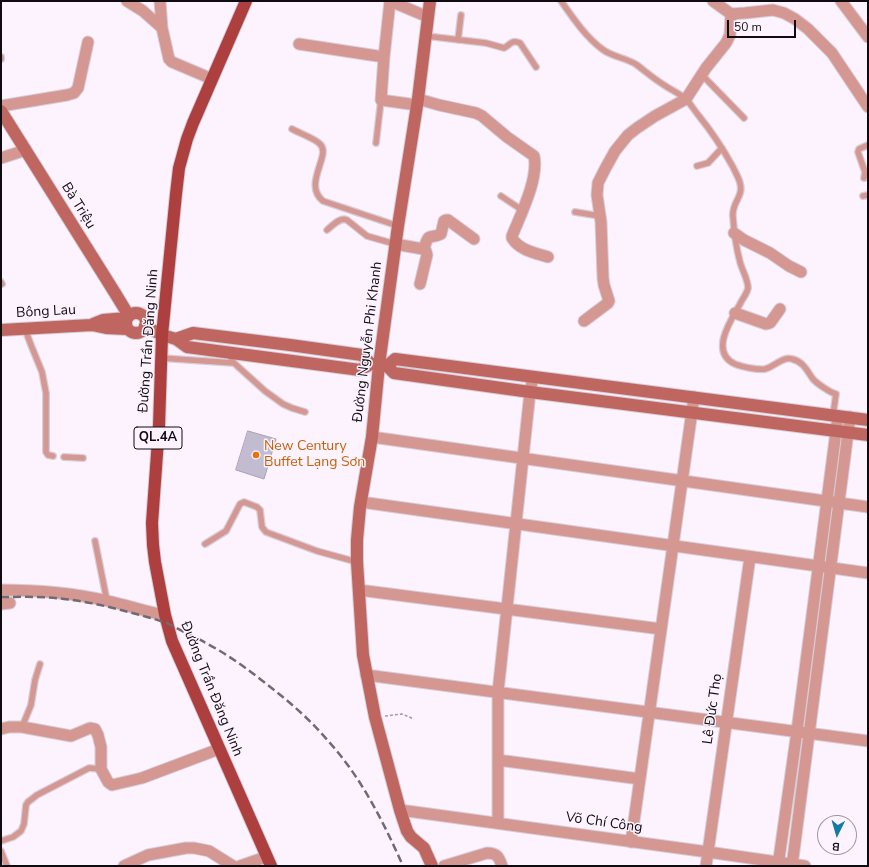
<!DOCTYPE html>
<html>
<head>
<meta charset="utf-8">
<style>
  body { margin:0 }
  #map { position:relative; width:869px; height:867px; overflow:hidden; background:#fcf3fe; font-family:"Nunito Sans",sans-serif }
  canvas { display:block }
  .frame { position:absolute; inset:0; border:2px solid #100b11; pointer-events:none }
  .north { position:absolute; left:817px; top:815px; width:40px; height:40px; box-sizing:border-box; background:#fcf3fe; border:1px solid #9e969f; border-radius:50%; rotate:185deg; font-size:11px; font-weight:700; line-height:16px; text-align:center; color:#100b11 }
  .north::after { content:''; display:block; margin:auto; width:14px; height:18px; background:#147aa5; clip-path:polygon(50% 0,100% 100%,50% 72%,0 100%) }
  .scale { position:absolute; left:727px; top:20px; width:69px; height:18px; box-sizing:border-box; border:2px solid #100b11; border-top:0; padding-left:5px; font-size:12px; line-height:14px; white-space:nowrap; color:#100b11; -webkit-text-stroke:3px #fcf3fe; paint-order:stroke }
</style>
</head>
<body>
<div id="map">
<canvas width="869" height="867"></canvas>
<div class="frame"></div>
<div class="north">B</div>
<div class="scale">50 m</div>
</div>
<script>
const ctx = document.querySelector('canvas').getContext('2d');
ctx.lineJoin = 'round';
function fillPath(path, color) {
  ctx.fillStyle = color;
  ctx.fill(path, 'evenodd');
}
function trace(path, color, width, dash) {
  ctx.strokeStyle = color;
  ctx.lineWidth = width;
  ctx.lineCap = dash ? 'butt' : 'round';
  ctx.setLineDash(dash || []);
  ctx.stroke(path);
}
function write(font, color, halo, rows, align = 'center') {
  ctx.font = font + ' "Nunito Sans",sans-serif';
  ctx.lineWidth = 3;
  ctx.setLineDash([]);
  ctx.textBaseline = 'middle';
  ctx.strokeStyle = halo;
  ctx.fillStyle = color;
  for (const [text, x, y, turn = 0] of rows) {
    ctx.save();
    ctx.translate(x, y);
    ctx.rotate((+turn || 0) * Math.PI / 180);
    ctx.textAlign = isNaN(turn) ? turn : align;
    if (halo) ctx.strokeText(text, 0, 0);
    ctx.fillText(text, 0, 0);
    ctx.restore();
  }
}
const building = new Path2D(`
  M248,431L276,439L264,479L236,470Z`);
const path = new Path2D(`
  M385,716L402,714L414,719`);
const lane = new Path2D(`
  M561,1C573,18 585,36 602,49C612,57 627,58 637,65C646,72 654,79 664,85C671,90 681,94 687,100C691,105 695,111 699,116C712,132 723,149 733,167C735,172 739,178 740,183C744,197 731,203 733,217C734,232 736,247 740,262C742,270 748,279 748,288C747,294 742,299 740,304C731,320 709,352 735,364C742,367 757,370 765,369C774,367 783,356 792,359C804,362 807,371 813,379C816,383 831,393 836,394L833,415
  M426,36L486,43L504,48C510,45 512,39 520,43L536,67
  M458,40L461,15
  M1,57V59
  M702,75L744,118
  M292,129C299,133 316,139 320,144C332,155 302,184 323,201L398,226
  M376,143L381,100
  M697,166L708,163L722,148
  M864,178L865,172L858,152L859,149L868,145
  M501,196L522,210
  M863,196L868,195
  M575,212L600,216
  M327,230C333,225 340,217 347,220L367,236L395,244
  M1,282L2,284
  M25,329L31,345L42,372L46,393V452L48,455L53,456
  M228,353L234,363L265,391L283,404L292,408L305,412
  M161,358L234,363
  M64,457L83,458
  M95,541L107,601
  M205,544L226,531L240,504L244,502L257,507L260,510L262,527L266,532L317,551L357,562
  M22,727L31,705L35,680L40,664
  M1,841L13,837L21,831L24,824L26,805L28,802L37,795L89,768L101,769
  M1,851L7,866`);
const street = new Path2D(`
  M127,1L143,11L162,28L169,59L172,62L212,79
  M160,1L162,28
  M713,1L731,14L745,13L773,10L784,13L795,19L808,29L832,53L868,107
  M841,1L868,37
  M299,44L384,57
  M418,99L439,105L476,113L482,116L507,137L534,156C539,178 521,214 512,236V238C519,250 535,253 548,257
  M417,105L381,100L384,57L390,1L428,17
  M1,106L67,95L74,93L78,88L88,42
  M1,158L26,150
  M734,233L744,240L770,253L789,266L801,272
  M395,244L423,249L426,251L427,255L420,284
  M424,249C429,231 429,240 441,234L444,221L446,220H448L474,239
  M735,313L766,324L770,323L780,309
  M584,321L608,303L609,301L604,285L603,278L601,222L597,195L598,183L605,169L615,151L628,135L637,128L655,116L686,99L706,68L726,43L730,35L731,14
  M372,437L868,507
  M361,502L868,573
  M1,590C37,590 73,593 108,601C127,605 145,612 165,615
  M359,590L661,629
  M1,604L10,603
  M366,675L868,741
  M1,729L9,727H22L71,736L90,728L95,729L98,735L101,747V769L108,782L112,785L142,778L219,749
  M498,760L640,779
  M400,810L708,852L805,866
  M498,823V692L530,392L533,377
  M631,842L694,397
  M124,866L148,855L186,848H194L209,851L233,866
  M240,866L266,857
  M444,866L487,853C497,853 499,857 502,866
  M706,866L750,557
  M778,866L797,731L838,416
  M792,866L850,417`);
const secondary = new Path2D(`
  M430,1L418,99L398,226L379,365L372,437L360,507L357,540V562L363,655L375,717L400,810L407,831L411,837L424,848L432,866
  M1,111L115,293L129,316
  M126 323a10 10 0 1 1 20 0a10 10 0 1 1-20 0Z
  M93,324L103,320L127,318
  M145,326L162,335L176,339L187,347L360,370L371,364L387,366L394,373L530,392L868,435
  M1,330L92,325L106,328L127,329
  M176,339L193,333L290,345L362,355L371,364
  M387,366L395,359L868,420`);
const primary = new Path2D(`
  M246,1L193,123L187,139L179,168L176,194L162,335L159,426L152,523L153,545L155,562L165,615L172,641L271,866`);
const rail = new Path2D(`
  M1,597C22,597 43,596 64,599C83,601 102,605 121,610C136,614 152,618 167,623C173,626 180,630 186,633C214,646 236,660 260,679C285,698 309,718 329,742C361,777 384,823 403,866`);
const markers = [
  [256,455,4,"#e8710a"]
];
const shields = [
  [158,438,48]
];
const shieldNames = [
  ["QL.4A",158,438]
];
const streetNames = [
  ["Bà Triệu",78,206,58],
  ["Bông Lau",46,312,-3],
  ["Đường Trần Đăng Ninh",149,341,-86],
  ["Đường Nguyễn Phi Khanh",368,342,-83],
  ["Đường Trần Đăng Ninh",211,689,68],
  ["Lê Đức Thọ",713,709,-82],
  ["Võ Chí Công",604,823,8]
];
const foodNames = [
  ["New Century",264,447],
  ["Buffet Lạng Sơn",264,463]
];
fillPath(building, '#c3bcd0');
trace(building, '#a7a1b5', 1);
trace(lane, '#d6ced8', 8);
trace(street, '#d6ced8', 13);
trace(secondary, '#d6ced8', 14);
trace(primary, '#d6ced8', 14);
trace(path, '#a39ba4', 1.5, [3, 2]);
trace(lane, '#d59792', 5.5);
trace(street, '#d59792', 11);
trace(secondary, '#bf6661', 12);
trace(primary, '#ad403f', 12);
trace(rail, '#716a72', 2.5, [8, 4]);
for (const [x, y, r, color] of markers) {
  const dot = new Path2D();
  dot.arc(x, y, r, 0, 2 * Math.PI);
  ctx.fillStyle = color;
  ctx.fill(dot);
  trace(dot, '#fcf3fe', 1.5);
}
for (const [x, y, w] of shields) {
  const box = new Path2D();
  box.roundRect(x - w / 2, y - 11, w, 22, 3);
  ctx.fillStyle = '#fcf3fe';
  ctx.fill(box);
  trace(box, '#100b11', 1);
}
write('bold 13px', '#100b11', null, shieldNames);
write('14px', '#100b11', '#fcf3fe', streetNames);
write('14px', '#c56008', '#fcf3fe', foodNames, 'left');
</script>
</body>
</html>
